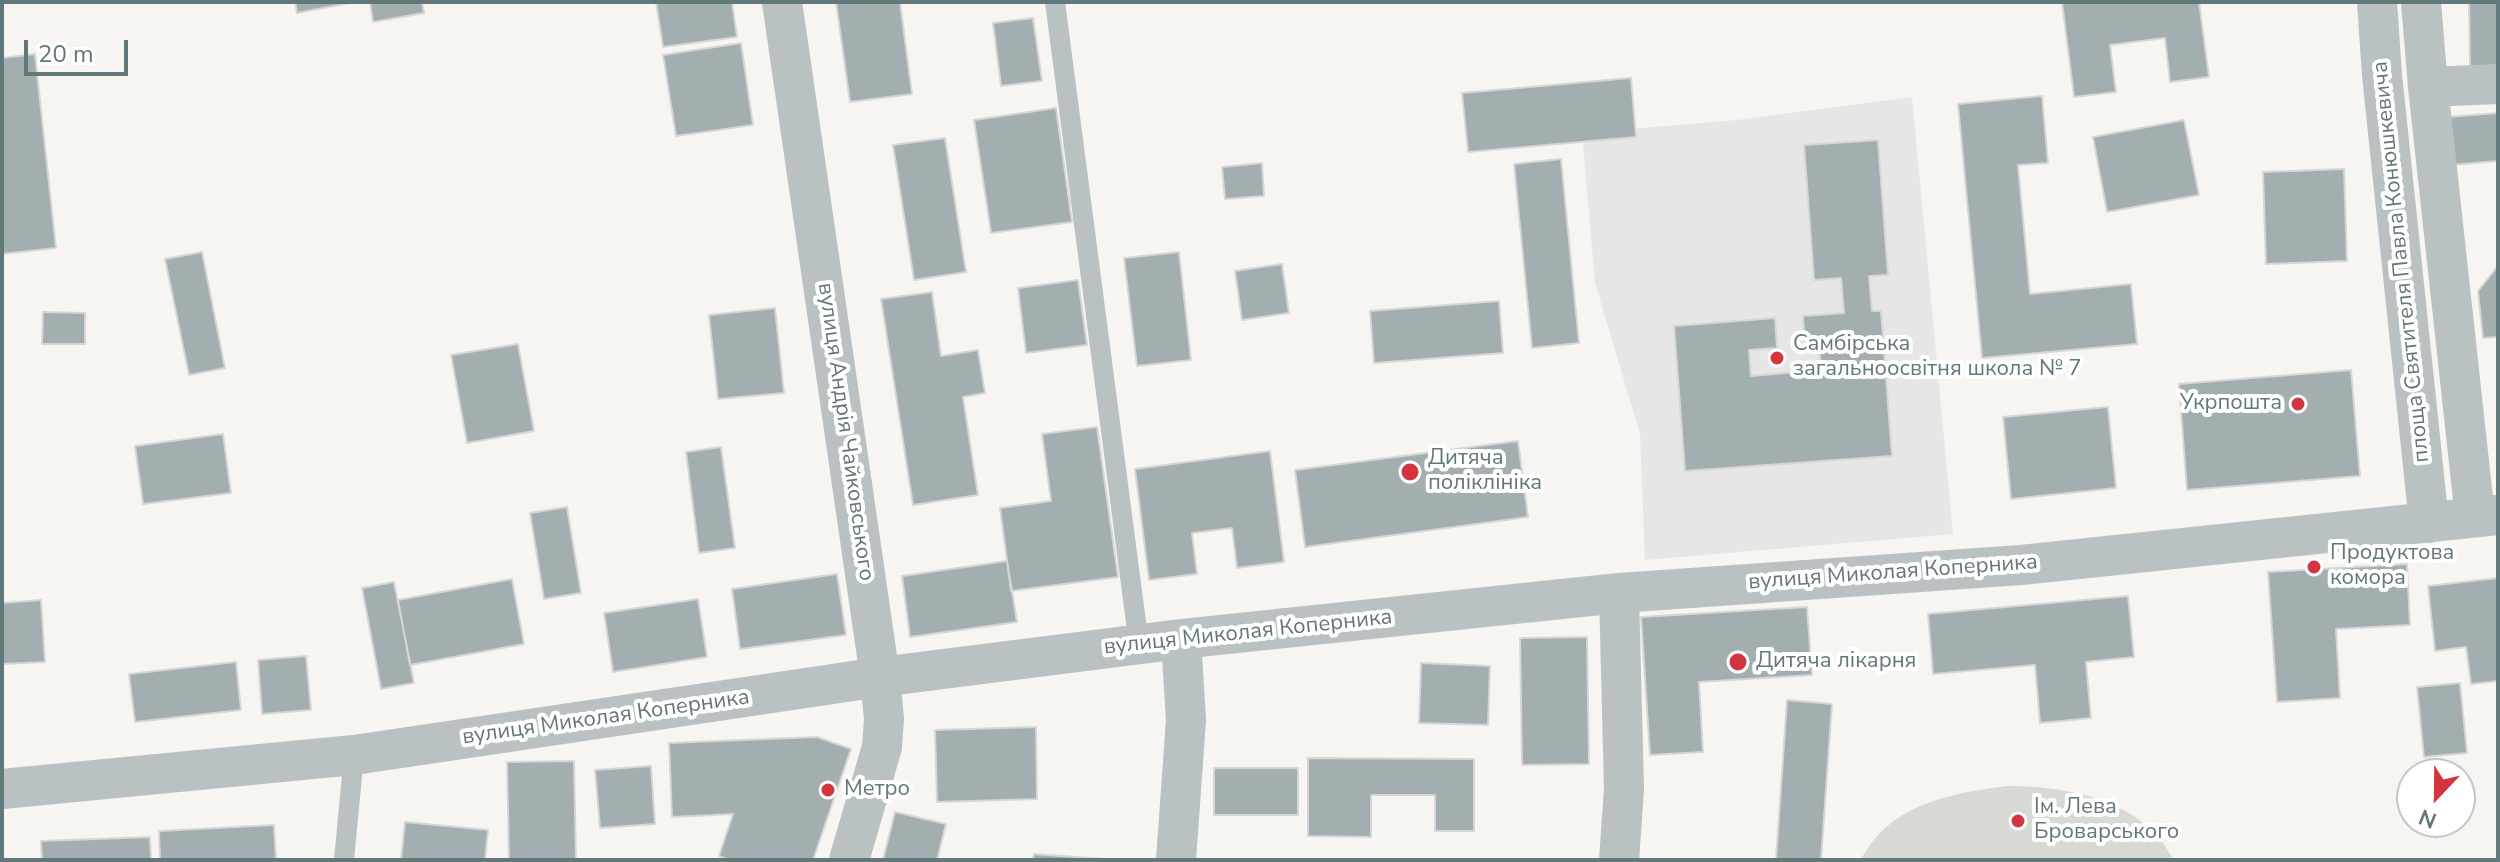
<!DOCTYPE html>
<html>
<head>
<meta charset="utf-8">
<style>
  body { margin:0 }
  #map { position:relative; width:2500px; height:862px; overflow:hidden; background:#f6f5f2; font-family:"Nunito Sans",sans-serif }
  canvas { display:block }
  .frame { position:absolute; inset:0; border:4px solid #63787b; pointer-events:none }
  .north { position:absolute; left:2396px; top:758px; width:80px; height:80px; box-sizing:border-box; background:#fff; border:2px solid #c1c9ca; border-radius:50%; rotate:202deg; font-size:22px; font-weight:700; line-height:32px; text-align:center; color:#63787b }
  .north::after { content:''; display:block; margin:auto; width:28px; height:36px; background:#d33540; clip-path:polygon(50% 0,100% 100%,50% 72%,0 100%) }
  .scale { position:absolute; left:24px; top:40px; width:104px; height:36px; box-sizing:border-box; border:4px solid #63787b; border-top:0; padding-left:10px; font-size:24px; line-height:28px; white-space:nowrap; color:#63787b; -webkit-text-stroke:6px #fff; paint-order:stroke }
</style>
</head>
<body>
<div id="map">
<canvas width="2500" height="862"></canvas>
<div class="frame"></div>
<div class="north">N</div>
<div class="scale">20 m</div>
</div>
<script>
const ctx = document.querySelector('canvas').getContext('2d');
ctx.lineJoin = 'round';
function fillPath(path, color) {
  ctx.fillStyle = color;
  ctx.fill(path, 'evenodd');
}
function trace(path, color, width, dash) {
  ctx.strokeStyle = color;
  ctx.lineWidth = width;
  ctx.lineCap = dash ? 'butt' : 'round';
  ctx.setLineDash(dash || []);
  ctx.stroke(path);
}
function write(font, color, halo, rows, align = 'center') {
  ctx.font = font + ' "Nunito Sans",sans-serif';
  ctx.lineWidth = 8;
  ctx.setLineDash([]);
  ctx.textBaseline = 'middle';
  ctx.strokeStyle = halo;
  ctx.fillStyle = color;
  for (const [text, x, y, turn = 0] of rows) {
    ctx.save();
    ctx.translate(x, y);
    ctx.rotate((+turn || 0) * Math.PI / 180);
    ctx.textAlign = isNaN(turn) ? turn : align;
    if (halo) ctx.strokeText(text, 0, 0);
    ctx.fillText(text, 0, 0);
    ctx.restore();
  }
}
const built = new Path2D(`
  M1912,97L1953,534L1645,560L1640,434L1595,283L1582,133L1737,120Z`);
const green = new Path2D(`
  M2006,786C2058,786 2117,795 2156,834C2163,841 2168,852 2174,860H1860C1867,850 1874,838 1883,830C1916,799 1963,792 2006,786Z`);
const building = new Path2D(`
  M295,2H355L297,13Z
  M370,2H422L424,13L373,22Z
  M656,2H732L737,37L663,47Z
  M836,2H900L912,94L850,102Z
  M2062,2H2199L2209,77L2170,82L2165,38L2110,45L2116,92L2074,97Z
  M2469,2H2498V68L2470,69Z
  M1033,18L1042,81L1001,86L993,23Z
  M741,43L753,125L676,136L663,55Z
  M35,54L56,248L2,254V58Z
  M1631,78L1636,137L1468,152L1462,93Z
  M2042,96L2048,163L2018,165L2030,294L2131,284L2137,344L1982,358L1958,104Z
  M1056,108L1072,222L991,233L974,120Z
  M2498,113V161L2451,165L2448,117Z
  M2184,120L2199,195L2107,212L2093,137Z
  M945,138L966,272L914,280L893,145Z
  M1878,140L1888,275L1869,276L1872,311H1881L1892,456L1685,471L1674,326L1775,318L1777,348L1749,350L1751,376L1821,370L1819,345L1805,346L1803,316L1844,313L1841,278L1814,280L1804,145Z
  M1561,159L1579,343L1532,348L1514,164Z
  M1262,163L1264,196L1225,199L1222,167Z
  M2344,169L2347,261L2266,264L2263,172Z
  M202,252L225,368L189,375L165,259Z
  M1179,252L1191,360L1137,366L1124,258Z
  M1282,264L1289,313L1242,320L1235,271Z
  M2498,266V337L2483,338L2478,291Z
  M1078,280L1087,345L1026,353L1018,288Z
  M932,292L941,356L978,350L985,393L963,397L978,495L913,505L881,299Z
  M1499,301L1503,353L1374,363L1370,311Z
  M775,308L784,393L718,399L709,315Z
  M43,312L85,313V344H42Z
  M518,344L534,431L467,443L451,355Z
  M2351,370L2360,476L2187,490L2179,384Z
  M2108,407L2116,488L2011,499L2003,417Z
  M1097,427L1118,577L1011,591L1000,508L1051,501L1042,434Z
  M223,434L231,493L143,504L135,446Z
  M1518,441L1528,517L1305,547L1295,470Z
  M721,447L735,548L699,553L686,452Z
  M1270,451L1284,562L1237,568L1232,528L1192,533L1197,574L1149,580L1135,469Z
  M567,507L581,593L544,599L530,513Z
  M1007,561L1017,622L910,637L902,576Z
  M2407,564L2410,625L2336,629L2340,698L2277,702L2268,572Z
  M837,574L846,635L740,649L732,589Z
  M2498,578V681L2471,684L2466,647L2435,651L2428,586Z
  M512,579L524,644L410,665L398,600Z
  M394,582L414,683L381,689L362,588Z
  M2128,596L2134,657L2086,662L2091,718L2040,723L2035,665L1933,674L1928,614Z
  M698,599L707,657L613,672L604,613Z
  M41,600L45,662L2,664V603Z
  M1807,607L1812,675L1699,682L1703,752L1650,755L1641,617Z
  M1587,637L1589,764L1522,765L1520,638Z
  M306,656L311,710L262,714L258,660Z
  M236,662L241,710L135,722L129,674Z
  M1421,663L1490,666L1488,725L1419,723Z
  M2460,683L2467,753L2424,757L2417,687Z
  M1787,700L1832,704L1821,860H1776Z
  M1036,727L1037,799L937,802L935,730Z
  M817,737L851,749L813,860H730L719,856L733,814L672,817L669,743Z
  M1308,758L1474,759V831H1435V795H1371V837L1308,836Z
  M574,761L576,860H509L507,762Z
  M651,766L655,824L600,828L595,770Z
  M1214,768H1298V815H1214Z
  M895,812L946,824L937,860H883Z
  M405,822L488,830L485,860H401Z
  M274,825L276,860H160L159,831Z
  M150,837L151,860H42L41,841Z
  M1034,854L1119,860H1033Z`);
const lane = new Path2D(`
  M1055,2L1139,645
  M344,860L354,755`);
const street = new Path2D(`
  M782,2L880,677L884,719L882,747L849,860
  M2377,2L2382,75L2429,523
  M2421,2L2428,87L2475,517
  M2428,87L2498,84
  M2,789L354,755L880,677L1181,639L1619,593L2021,565L2498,515
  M1176,860L1186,720L1181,639
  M1619,860L1624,789L1619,593`);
const markers = [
  [1777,358,8,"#d33540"],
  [2298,404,8,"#d33540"],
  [1410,472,10,"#d33540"],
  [2314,567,8,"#d33540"],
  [1738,662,10,"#d33540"],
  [828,790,8,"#d33540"],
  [2018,821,8,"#d33540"]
];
const streetNames = [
  ["площа Святителя Павла Конюшкевича",2402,262,-96],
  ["вулиця Андрія Чайковського",845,432,82],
  ["вулиця Миколая Коперника",1893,573,-4],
  ["вулиця Миколая Коперника",1248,633,-6],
  ["вулиця Миколая Коперника",606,718,-8]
];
const poiNames = [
  ["Самбірська",1793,345],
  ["загальноосвітня школа № 7",1793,370],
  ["Укрпошта",2282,404,"right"],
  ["Дитяча",1428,459],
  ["поліклініка",1428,484],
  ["Продуктова",2330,554],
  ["комора",2330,579],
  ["Дитяча лікарня",1756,662],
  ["Метро",844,790],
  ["Ім. Лева",2034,808],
  ["Броварського",2034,833]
];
fillPath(built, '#e6e6e6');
fillPath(green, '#d7dad2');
fillPath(building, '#a3aeb0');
trace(building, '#d7d6d5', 2);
trace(lane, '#bac1c2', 20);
trace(street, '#bac1c2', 40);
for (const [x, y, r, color] of markers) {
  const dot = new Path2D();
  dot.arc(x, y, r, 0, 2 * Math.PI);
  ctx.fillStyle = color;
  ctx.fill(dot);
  trace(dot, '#fff', 3);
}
write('22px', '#63787b', '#fff', streetNames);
write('22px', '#63787b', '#fff', poiNames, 'left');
</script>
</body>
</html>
